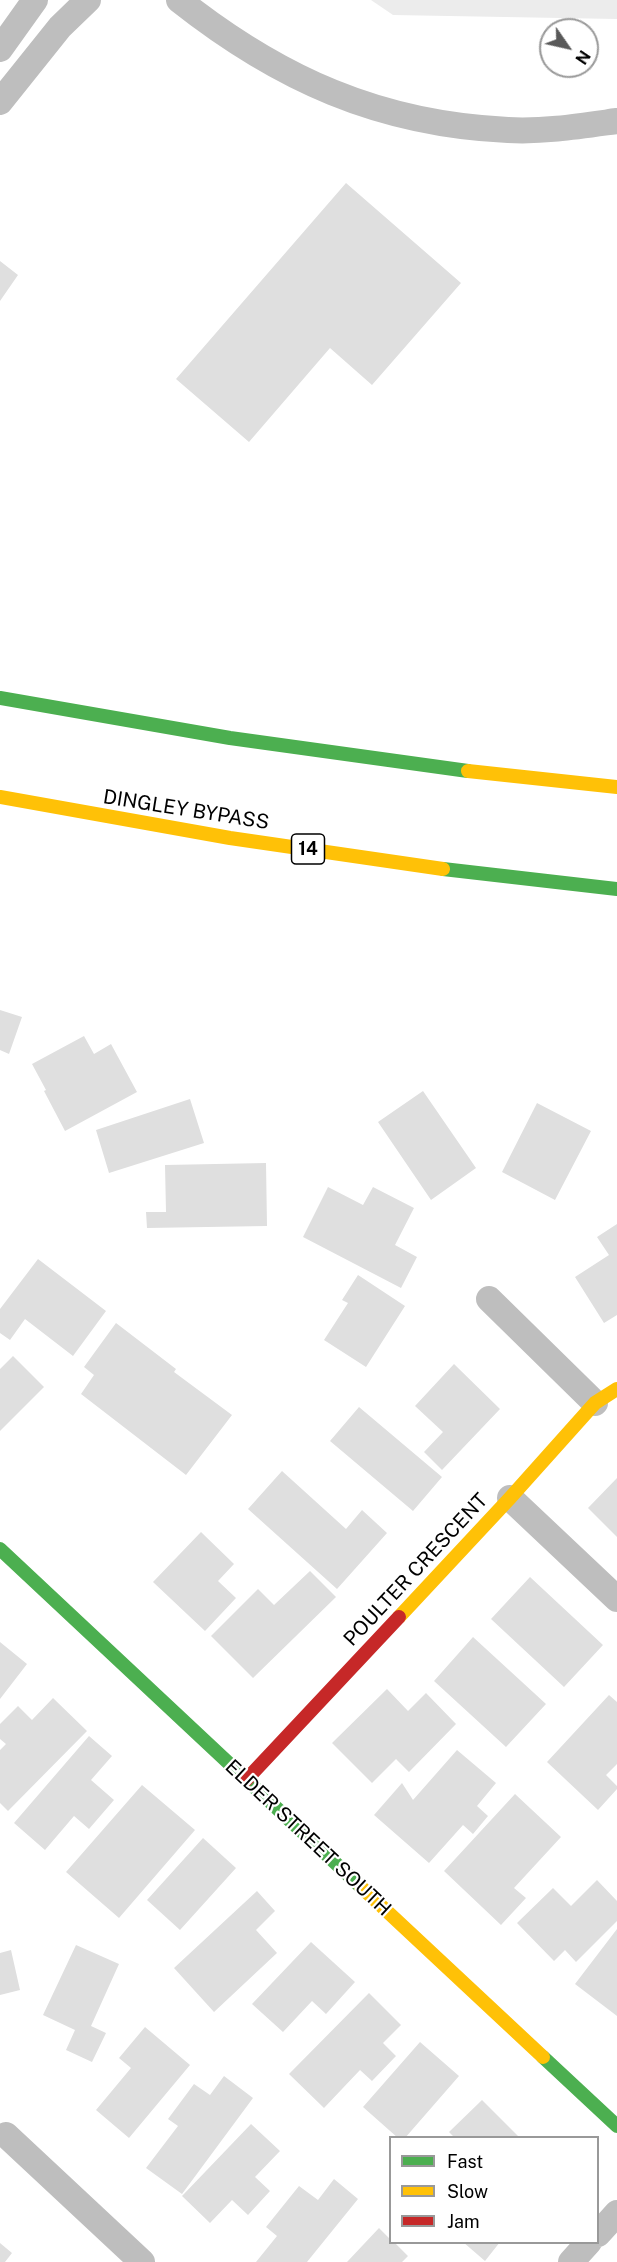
<!DOCTYPE html>
<html>
<head>
<meta charset="utf-8">
<style>
  body { margin:0 }
  #map { position:relative; width:617px; height:2262px; overflow:hidden; background:#fff; font-family:"Public Sans",sans-serif }
  canvas { display:block }
  .legend { position:absolute; left:389px; top:2136px; width:210px; height:108px; box-sizing:border-box; background:#fff; border:2px solid #999; margin:0; padding:8px 10px; list-style:none; font-size:18px; color:#000 }
  .legend li { display:flex; align-items:center; gap:12px; height:30px }
  .legend b { width:30px; border:2px solid #999 }
  .north { position:absolute; left:539px; top:18px; width:60px; height:60px; box-sizing:border-box; background:#fff; border:2px solid #999; border-radius:50%; rotate:124deg; font-size:16px; font-weight:700; line-height:24px; text-align:center; color:#000 }
  .north::after { content:''; display:block; margin:auto; width:21px; height:27px; background:#595959; clip-path:polygon(50% 0,100% 100%,50% 72%,0 100%) }
</style>
</head>
<body>
<div id="map">
<canvas width="617" height="2262"></canvas>
<ul class="legend">
<li><b style="height:8px;background:#4caf50"></b>Fast</li>
<li><b style="height:8px;background:#ffc107"></b>Slow</li>
<li><b style="height:8px;background:#c62828"></b>Jam</li>
</ul>
<div class="north">N</div>
</div>
<script>
const ctx = document.querySelector('canvas').getContext('2d');
ctx.lineJoin = 'round';
function fillPath(path, color) {
  ctx.fillStyle = color;
  ctx.fill(path, 'evenodd');
}
function trace(path, color, width, dash) {
  ctx.strokeStyle = color;
  ctx.lineWidth = width;
  ctx.lineCap = dash ? 'butt' : 'round';
  ctx.setLineDash(dash || []);
  ctx.stroke(path);
}
function write(font, color, halo, rows, align = 'center') {
  ctx.font = font + ' "Public Sans",sans-serif';
  ctx.lineWidth = 4.5;
  ctx.setLineDash([]);
  ctx.textBaseline = 'middle';
  ctx.strokeStyle = halo;
  ctx.fillStyle = color;
  for (const [text, x, y, turn = 0] of rows) {
    ctx.save();
    ctx.translate(x, y);
    ctx.rotate((+turn || 0) * Math.PI / 180);
    ctx.textAlign = isNaN(turn) ? turn : align;
    if (halo) ctx.strokeText(text, 0, 0);
    ctx.fillText(text, 0, 0);
    ctx.restore();
  }
}
const green = new Path2D(`
  M371,0H617V19L393,15Z`);
const building = new Path2D(`
  M346,183L461,283L372,385L330,348L249,442L176,379Z
  M0,261L18,275L0,301Z
  M0,1010L22,1017L9,1054L0,1050Z
  M84,1036L94,1054L111,1044L137,1092L65,1131L44,1091L46,1090L32,1064Z
  M423,1091L476,1168L431,1200L378,1122Z
  M190,1099L204,1143L109,1173L96,1130Z
  M537,1103L591,1131L555,1200L502,1172Z
  M266,1163L267,1226L147,1228L146,1212H166L165,1165Z
  M328,1187L363,1205L373,1187L414,1208L395,1245L417,1257L401,1288L303,1237Z
  M617,1224V1315L604,1323L575,1277L609,1255L597,1237Z
  M38,1259L106,1311L73,1356L25,1319L10,1340L0,1333V1309Z
  M358,1275L405,1306L366,1367L324,1340L348,1303L342,1300Z
  M116,1323L176,1369L174,1372L232,1415L186,1475L81,1394L94,1375L84,1367Z
  M13,1356L44,1387L0,1431V1369Z
  M454,1364L500,1409L442,1470L424,1452L443,1432L415,1406Z
  M359,1407L442,1477L413,1511L330,1441Z
  M282,1471L346,1529L362,1510L387,1533L337,1589L248,1509Z
  M617,1478V1537L588,1508Z
  M201,1532L234,1564L218,1581L236,1598L205,1631L153,1582Z
  M310,1571L336,1597L253,1678L211,1636L258,1589L274,1605Z
  M530,1577L603,1645L564,1687L491,1619Z
  M473,1637L546,1704L506,1747L434,1681Z
  M0,1642L27,1664L0,1699Z
  M387,1689L408,1711L426,1693L456,1724L409,1772L396,1759L372,1783L332,1743Z
  M609,1695L617,1702V1764L606,1775L617,1786V1789L598,1810L547,1762Z
  M53,1698L87,1731L8,1811L0,1803V1750L6,1744L0,1739V1724L18,1706L32,1720Z
  M89,1736L112,1756L91,1780L114,1800L89,1829L74,1816L45,1850L14,1823Z
  M457,1750L496,1783L477,1806L488,1816L473,1834L463,1825L429,1863L374,1815L402,1783L413,1800Z
  M142,1785L195,1830L119,1918L66,1872Z
  M515,1794L561,1837L514,1888L526,1898L501,1925L444,1871Z
  M203,1838L236,1868L180,1930L147,1900Z
  M597,1880L617,1901V1921L576,1962L565,1950L554,1961L517,1923L553,1888L571,1906Z
  M257,1891L275,1911L256,1930L277,1953L214,2012L174,1968Z
  M617,1929V2016L575,1984Z
  M311,1942L355,1982L326,2014L312,2001L283,2032L252,2004Z
  M76,1945L119,1964L91,2026L106,2033L92,2062L66,2050L75,2030L43,2015Z
  M11,1950L20,1990L0,1995V1953Z
  M369,1993L401,2025L383,2043L396,2056L372,2081L360,2070L324,2108L289,2074Z
  M145,2027L190,2065L129,2138L96,2110L131,2068L119,2058Z
  M420,2042L459,2076L405,2138H398L363,2107Z
  M224,2076L253,2098L182,2194L146,2168L178,2126L168,2119L194,2084L210,2095Z
  M482,2100L520,2138H455L449,2132Z
  M251,2124L280,2151L255,2177L270,2191L248,2215L232,2200L210,2223L182,2196Z
  M334,2179L358,2199L307,2262H256L277,2236L266,2227L299,2186L318,2200Z
  M379,2228L390,2239V2242H394L408,2256L402,2262H347Z
  M463,2242H500L485,2261Z
  M0,2243L12,2253L5,2262H0Z`);
const street = new Path2D(`
  M179,0C279,79 379,124 508,130C544,132 581,126 617,121
  M0,49L35,0
  M0,102L60,27L88,0
  M489,1299L595,1403
  M510,1498L617,1599
  M6,2135L142,2262
  M598,2234L617,2213
  M571,2262L589,2242`);
const fast = new Path2D(`
  M0,698L230,738L468,771
  M443,869L617,889
  M0,1549L361,1887
  M543,2057L617,2126`);
const slow = new Path2D(`
  M468,771L617,787
  M0,797L230,838L443,869
  M399,1617L510,1498L595,1403L617,1389
  M361,1887L543,2057`);
const jam = new Path2D(`
  M246,1780L399,1617`);
const shields = [
  [308,849,33]
];
const shieldNames = [
  ["14",308,849]
];
const streetNames = [
  ["DINGLEY BYPASS",186,810,9],
  ["POULTER CRESCENT",416,1570,-47],
  ["ELDER STREET SOUTH",308,1838,43]
];
fillPath(green, '#ececec');
fillPath(building, '#dfdfdf');
trace(street, '#bebebe', 26);
trace(fast, '#4caf50', 14);
trace(slow, '#ffc107', 14);
trace(jam, '#c62828', 14);
for (const [x, y, w] of shields) {
  const box = new Path2D();
  box.roundRect(x - w / 2, y - 15, w, 30, 4.5);
  ctx.fillStyle = '#fff';
  ctx.fill(box);
  trace(box, '#000', 1.5);
}
write('bold 18px', '#000', null, shieldNames);
write('20px', '#000', '#fff', streetNames);
</script>
</body>
</html>
